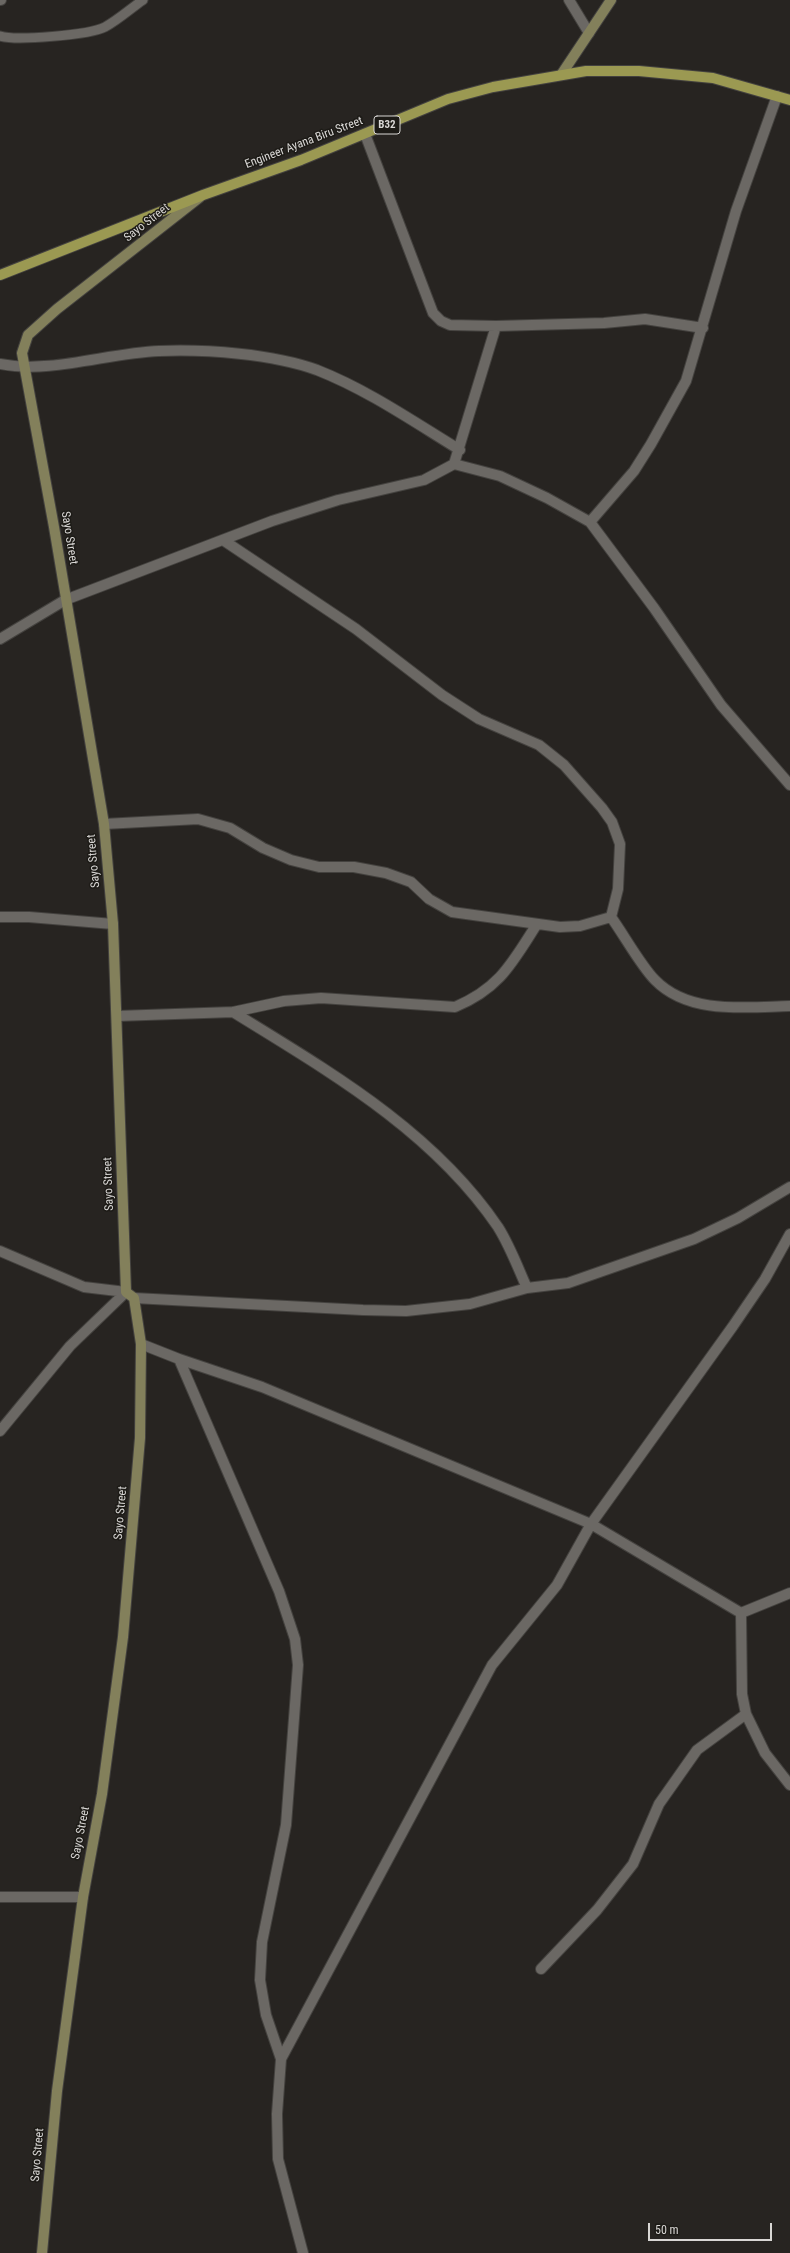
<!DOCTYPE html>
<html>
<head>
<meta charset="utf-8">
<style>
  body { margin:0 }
  #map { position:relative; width:790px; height:2253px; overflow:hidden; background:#272421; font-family:"Roboto Condensed",sans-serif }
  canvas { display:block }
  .scale { position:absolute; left:648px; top:2223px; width:124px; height:18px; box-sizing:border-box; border:2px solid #d9d7d5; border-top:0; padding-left:5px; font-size:12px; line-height:14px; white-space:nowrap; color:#d9d7d5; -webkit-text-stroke:3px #1d1b17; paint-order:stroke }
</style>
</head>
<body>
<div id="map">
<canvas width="790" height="2253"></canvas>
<div class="scale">50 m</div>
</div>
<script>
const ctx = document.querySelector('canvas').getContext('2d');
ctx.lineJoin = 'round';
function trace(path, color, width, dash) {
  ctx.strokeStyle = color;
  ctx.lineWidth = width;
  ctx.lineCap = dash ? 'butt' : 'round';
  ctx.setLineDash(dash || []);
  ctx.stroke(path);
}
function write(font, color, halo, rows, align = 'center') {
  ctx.font = font + ' "Roboto Condensed",sans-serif';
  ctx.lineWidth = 3;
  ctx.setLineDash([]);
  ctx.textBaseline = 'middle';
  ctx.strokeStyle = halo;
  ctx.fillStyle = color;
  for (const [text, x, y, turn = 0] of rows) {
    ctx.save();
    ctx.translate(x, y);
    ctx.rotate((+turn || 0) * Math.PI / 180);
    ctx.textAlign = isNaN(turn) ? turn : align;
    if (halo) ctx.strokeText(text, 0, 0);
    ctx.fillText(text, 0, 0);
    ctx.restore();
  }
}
const lane = new Path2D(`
  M0,36C15,41 90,35 105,27C118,20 130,9 143,0`);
const street = new Path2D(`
  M0,0H1
  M569,0L589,33
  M365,134L433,313L441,321L450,325L496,326L604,323L645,319L703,328
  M496,326L454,464L500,476L547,498L590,522L654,608L721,705L790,785
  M0,364C52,374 107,353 159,351C206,349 273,354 317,370C368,390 414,422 460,450
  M590,522L634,471L651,444L686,381L736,211L777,96
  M223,540L356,629L442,695L479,719L539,745L564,765L602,808L612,822L620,844L618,889L611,917C624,935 641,966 655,980C689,1015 746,1007 790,1006
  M0,639L65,600L272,521L338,500L424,480L454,464
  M104,824L198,819L230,828L263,848L291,860L319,867H354L386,873L411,882L429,899L452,912L560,927L580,926L611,917
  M0,917H29L113,924
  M233,1012C330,1072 433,1131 498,1227C510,1246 518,1268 527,1288
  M117,1016L233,1012L284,1001L321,998L455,1007C500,988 512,963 537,924
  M0,1251L84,1287L126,1292
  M134,1298L363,1310L406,1311L470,1304L527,1288L568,1283L694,1239L738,1218L790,1187
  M141,1344L179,1359L262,1387L591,1524L741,1613
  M179,1359L279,1591L295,1639L298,1665L286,1825L262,1942L260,1980L266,2015L281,2059L277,2114L278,2159L303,2253
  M0,1431L70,1346L126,1292
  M741,1613L742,1694L746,1714L765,1753L790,1785
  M741,1613L790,1593
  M0,1897H83
  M541,1969L597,1910L633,1864L659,1804L697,1750L746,1714
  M281,2059L492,1665L557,1585L591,1524L733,1326L765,1279L790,1234`);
const secondary = new Path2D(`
  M561,75L611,0
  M42,2253L57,2091L83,1897L102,1794L123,1637L140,1438L141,1344L134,1298L126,1292L113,924L104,824L54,527L22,353L28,335L57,309L200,197`);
const primary = new Path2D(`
  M0,275L203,195L301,160L448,99L493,87L586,71H639L713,78L790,100`);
const shields = [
  [387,125,26]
];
const shieldNames = [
  ["B32",387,125]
];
const streetNames = [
  ["Engineer Ayana Biru Street",304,143,-21],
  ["Sayo Street",147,223,-38],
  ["Sayo Street",69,538,81],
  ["Sayo Street",94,861,-95],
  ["Sayo Street",109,1184,-92],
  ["Sayo Street",121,1513,-85],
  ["Sayo Street",81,1833,-79],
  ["Sayo Street",38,2155,-85]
];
trace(lane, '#44423f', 11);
trace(street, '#44423f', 12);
trace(secondary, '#44423f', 12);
trace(primary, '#44423f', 12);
trace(lane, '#6b6864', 9);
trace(street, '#6b6864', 10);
trace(secondary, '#83805b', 10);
trace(primary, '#9b9952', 10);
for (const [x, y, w] of shields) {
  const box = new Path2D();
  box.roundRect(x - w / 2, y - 9, w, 18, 3);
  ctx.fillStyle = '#1d1b17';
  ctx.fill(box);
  trace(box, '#d9d7d5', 1);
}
write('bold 11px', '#d9d7d5', null, shieldNames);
write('12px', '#d9d7d5', '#1d1b17', streetNames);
</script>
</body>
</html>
